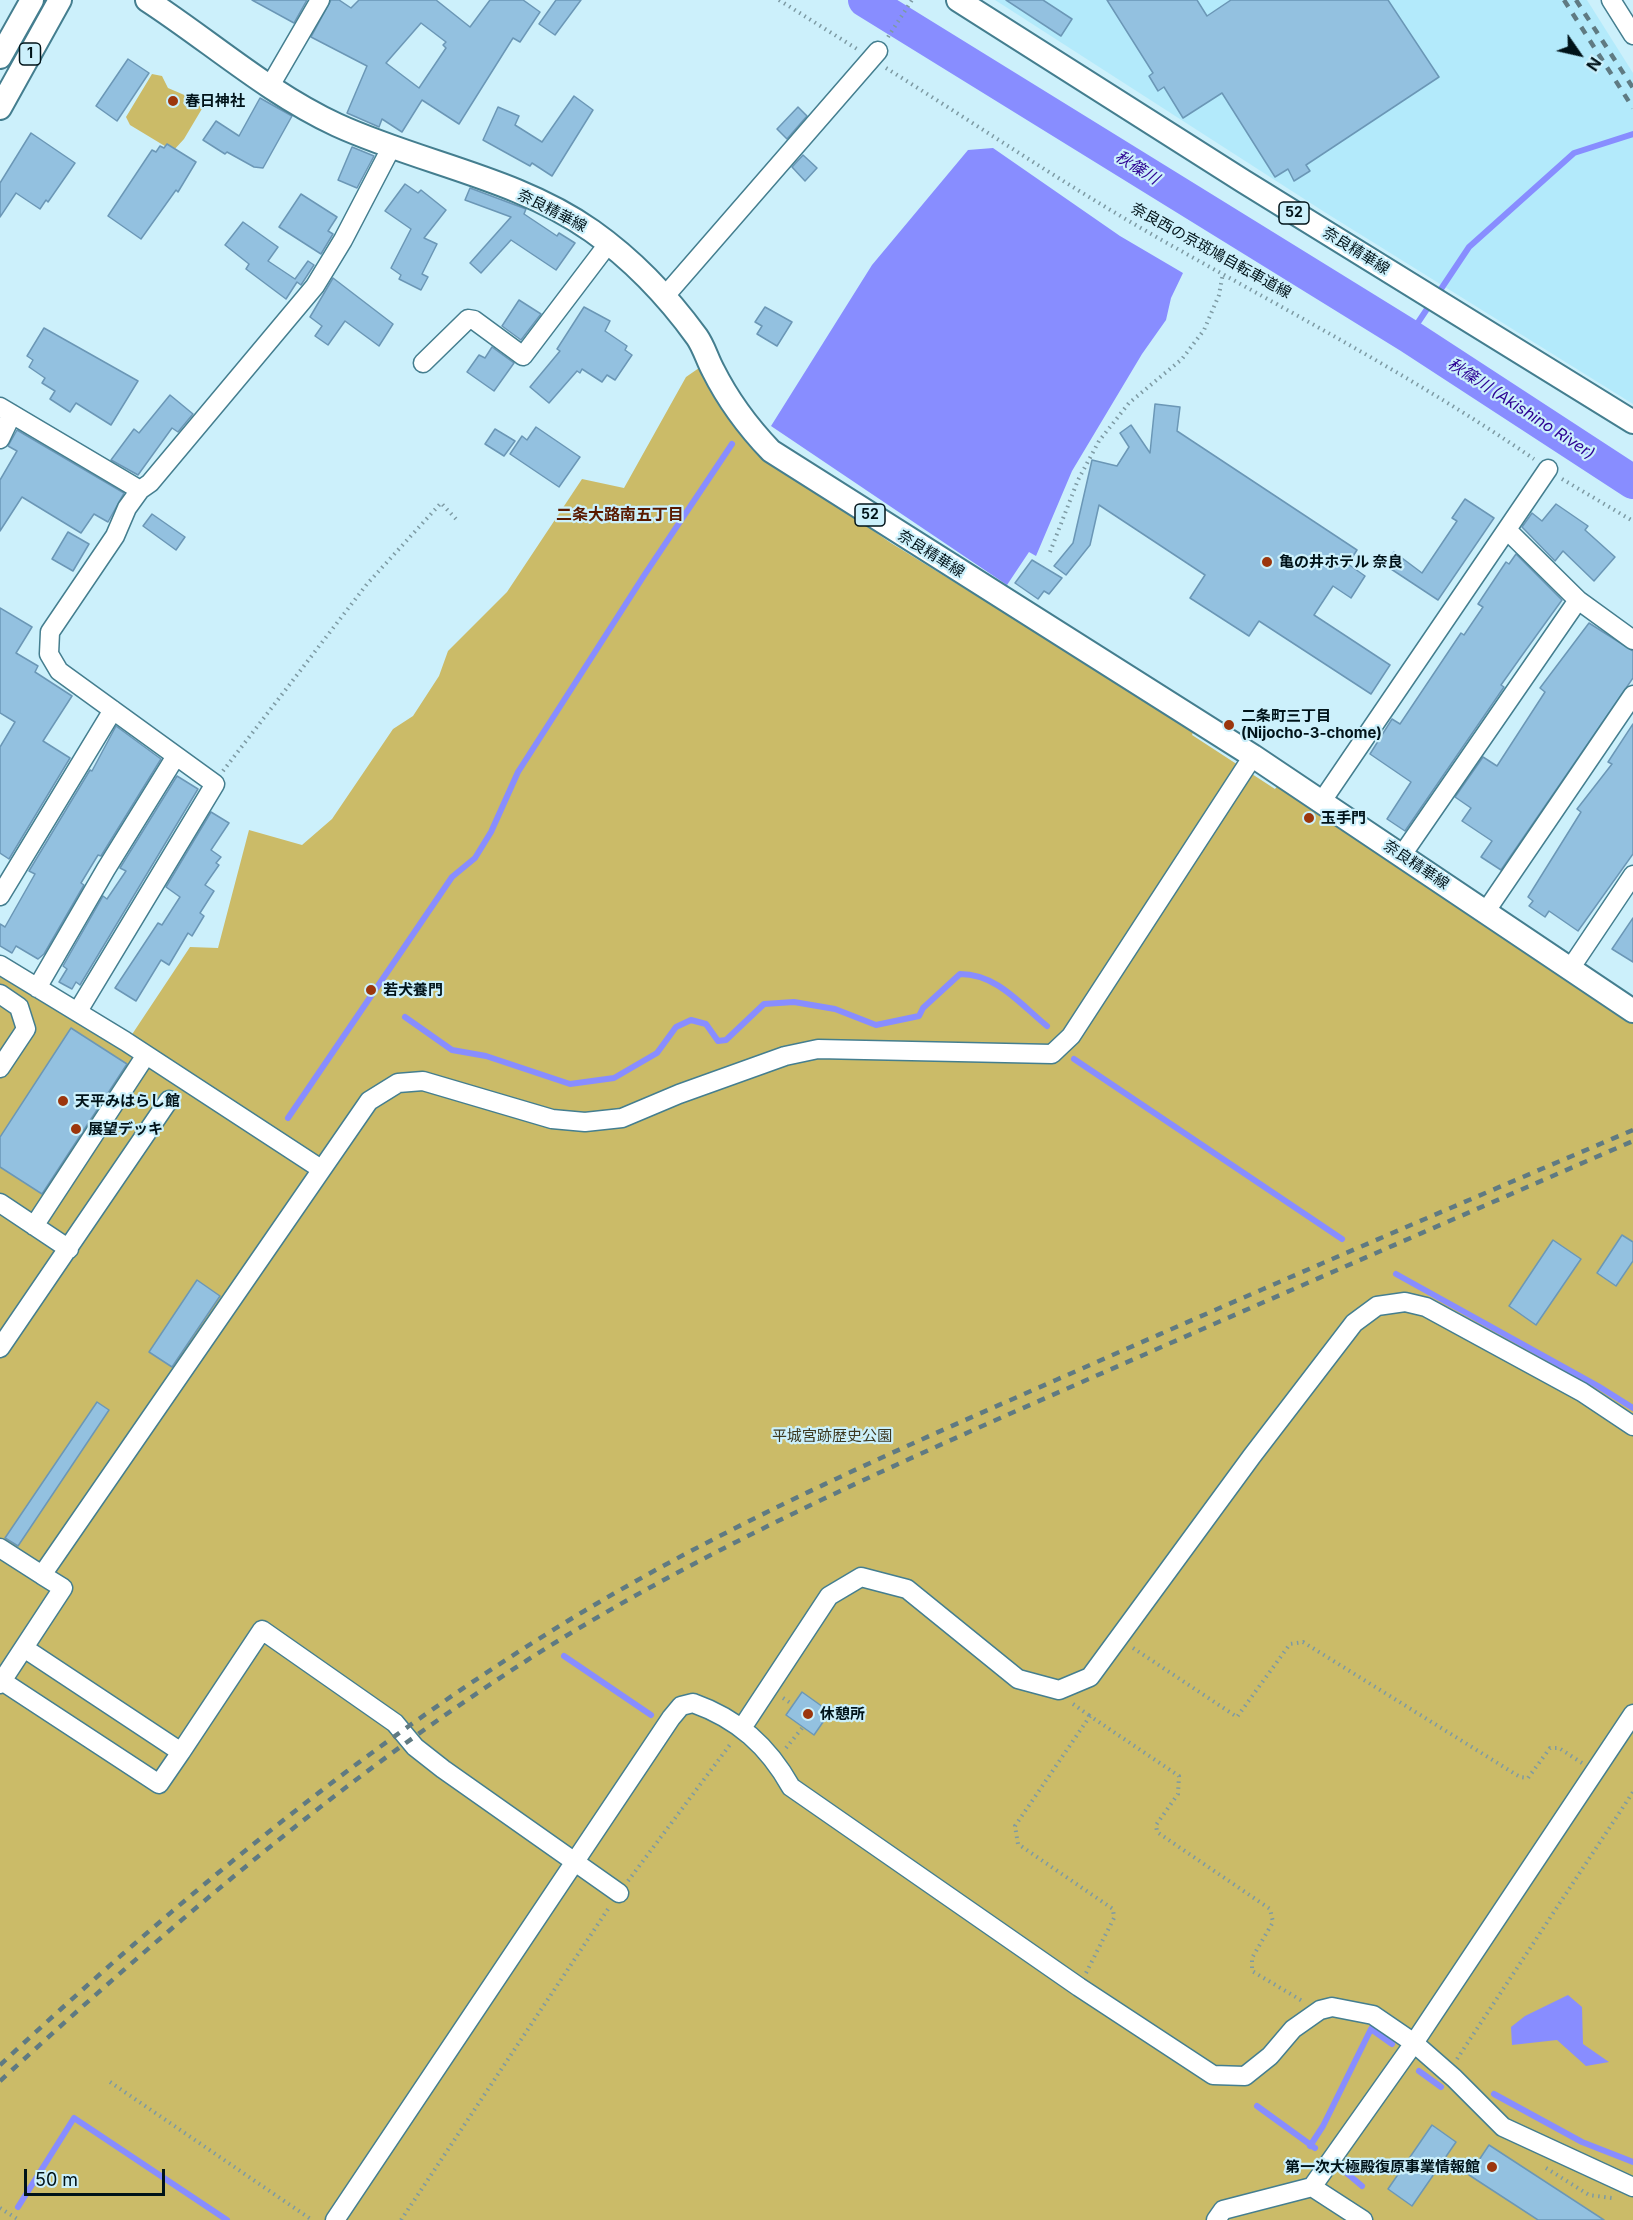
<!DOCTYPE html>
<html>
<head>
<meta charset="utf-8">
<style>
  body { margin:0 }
  #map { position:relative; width:1633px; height:2220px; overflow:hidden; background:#ccf0fb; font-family:Inter,sans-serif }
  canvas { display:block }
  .north { position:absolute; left:1549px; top:24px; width:60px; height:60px; -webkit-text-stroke:4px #ccf0fb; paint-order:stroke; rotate:124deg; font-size:16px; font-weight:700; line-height:24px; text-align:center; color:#001319 }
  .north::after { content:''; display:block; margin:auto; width:21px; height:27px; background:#001319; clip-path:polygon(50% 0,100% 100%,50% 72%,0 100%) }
  .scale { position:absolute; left:24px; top:2169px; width:141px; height:27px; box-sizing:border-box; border:3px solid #001319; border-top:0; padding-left:8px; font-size:18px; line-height:21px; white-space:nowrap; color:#001319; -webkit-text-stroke:4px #ccf0fb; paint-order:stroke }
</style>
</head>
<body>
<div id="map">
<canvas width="1633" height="2220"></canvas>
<div class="north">N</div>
<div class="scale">50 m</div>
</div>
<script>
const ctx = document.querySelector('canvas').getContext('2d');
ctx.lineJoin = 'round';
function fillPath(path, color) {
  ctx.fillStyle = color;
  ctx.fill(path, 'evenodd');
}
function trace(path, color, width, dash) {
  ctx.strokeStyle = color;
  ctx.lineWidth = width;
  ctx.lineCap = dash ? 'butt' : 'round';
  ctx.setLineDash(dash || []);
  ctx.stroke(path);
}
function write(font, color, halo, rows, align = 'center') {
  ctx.font = font + ' Inter,"Noto Sans JP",sans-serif';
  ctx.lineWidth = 4.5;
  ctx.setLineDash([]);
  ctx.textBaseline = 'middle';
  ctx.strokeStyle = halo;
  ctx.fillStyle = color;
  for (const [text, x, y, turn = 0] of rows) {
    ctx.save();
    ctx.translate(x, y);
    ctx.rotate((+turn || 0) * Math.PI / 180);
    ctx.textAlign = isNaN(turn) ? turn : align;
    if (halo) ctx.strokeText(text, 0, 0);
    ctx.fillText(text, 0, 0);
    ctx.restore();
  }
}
const built = new Path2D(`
  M995,0H1587L1633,73V404L1326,213Z`);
const green = new Path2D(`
  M152,74L162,76L168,88L196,100L203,107L184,139L173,151L130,125L126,117Z
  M699,368L750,439L784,469L891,543L1194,730L1192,735L1275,789L1279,784L1633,1023V2220H0V970L123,1048L190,947L218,948L249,830L302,845L332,819L393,729L413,716L439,676L448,651L507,592L582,479L624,488L686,377Z`);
const water = new Path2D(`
  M993,148L1120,236L1183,273L1171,298L1166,320L1142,354L1072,471L1036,556L1029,552L1007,585L771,426L872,265L968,150Z
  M1568,1995L1582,2007L1583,2044L1609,2062L1586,2066L1557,2040L1512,2045L1511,2027L1525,2016Z`);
const stream = new Path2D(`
  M1437,295L1469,247L1574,153L1633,134
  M1409,336L1431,303
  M405,1017L452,1050L486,1056L570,1084L614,1078L657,1053L676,1027L691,1020L706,1024L718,1041L726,1040L764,1004L794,1002L835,1009L876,1025L919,1016L923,1008L960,974C997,974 1020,1004 1047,1026
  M1074,1059L1342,1239
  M288,1118L452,877L475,858L491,832L518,772L645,574L732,444
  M1396,1274L1598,1386L1633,1408
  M564,1656L651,1715
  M1419,2071L1441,2087
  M1494,2094L1582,2142L1633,2162
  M1257,2106L1315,2148
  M1310,2146L1323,2126L1371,2029L1392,2044
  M1343,2170L1362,2186
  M18,2207L74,2118L227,2220`);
const river = new Path2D(`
  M865,0L1409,336L1633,482`);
const building = new Path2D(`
  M252,0H307L294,23Z
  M331,0H339L351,8L359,0H436L470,27L490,0H523L540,12L520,42L513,38L459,124L422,100L402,132L382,119L379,127L347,113L367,66L311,37ZM421,23L446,42L443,45L446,48L419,88L386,63Z
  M556,0H581L555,35L539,24Z
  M1006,0H1043L1072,19L1061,36Z
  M1107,0H1197L1207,16L1231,0H1388L1439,77L1306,165L1310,171L1294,181L1288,169L1275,177L1222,93L1183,118L1164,87L1158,91L1149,76L1153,73Z
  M128,59L149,73L117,121L96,106Z
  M574,96L593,110L552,176L532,163L530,166L483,140L498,107L519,116L515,125L542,142Z
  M260,98L292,116L263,168L254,167L227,152L225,154L203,140L216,121L239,136Z
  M798,107L807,116L787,139L777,129Z
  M31,133L75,163L48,202L46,200L40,209L16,193L0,217V183Z
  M167,144L196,162L178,192L176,190L141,239L108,216L152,150L156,152L160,146L164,148Z
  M352,147L374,156L357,188L338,180Z
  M803,155L817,168L805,181L792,167Z
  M405,184L418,193L421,190L446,210L424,238L437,244L422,274L428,277L421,290L399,279L401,275L391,268L411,229L385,211Z
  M470,188L526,209L524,214L557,236L559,233L575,243L556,270L511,240L481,273L470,263L511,217L465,200Z
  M301,194L337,217L328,231L333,234L321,254L279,227Z
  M243,222L278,247L268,261L295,279L308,261L314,265L301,285L297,282L286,299L246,269L249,264L225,245Z
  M333,278L393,324L379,346L345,321L328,345L315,336L322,326L310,317Z
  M519,300L541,314L521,340L502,326Z
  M584,307L610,321L605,331L627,346L625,350L632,355L615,380L607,375L602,382L582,369L580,373L577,371L549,403L530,387L560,351L557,349Z
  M765,307L792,322L777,346L757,334L762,326L755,322Z
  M44,328L138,381L111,425L76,403L70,412L50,399L55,391L42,383L45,378L29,367L33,360L27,356Z
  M492,347L514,363L494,391L467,372L479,355L485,358Z
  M170,395L193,414L178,432L172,428L138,475L111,460L134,429L139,433Z
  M1155,404L1180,407L1177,431L1357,550L1348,564L1365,576L1351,598L1333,586L1314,615L1390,665L1371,694L1259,621L1249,636L1190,598L1205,575L1099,505L1090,545L1066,575L1054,566L1073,543L1092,460L1117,466L1129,447L1120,433L1131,425L1150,453Z
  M536,427L580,457L559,487L510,454L522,436L527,440Z
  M495,429L515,441L504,456L485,444Z
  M17,430L124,493L108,522L94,514L81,533L22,497L0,531V480L17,451L8,446Z
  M1465,499L1494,518L1438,600L1385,565L1394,552L1422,573L1457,521L1452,518Z
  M1556,504L1588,526L1585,530L1615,557L1594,581L1563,551L1555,561L1522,527L1532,513L1542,521Z
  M152,514L185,537L176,550L143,526Z
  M68,532L89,544L73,571L52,559Z
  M1516,554L1562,600L1523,654L1501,685L1504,687L1405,831L1387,819L1411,782L1370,754L1392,719L1400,724L1461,633L1464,635L1483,607L1478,604L1506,562L1509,564Z
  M1032,560L1062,578L1049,594L1044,591L1038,599L1015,583Z
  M0,608L32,627L16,653L38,666L35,672L72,696L43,741L70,758L9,859L0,853V747L15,722L0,713Z
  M1589,623L1633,651V678L1501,870L1481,857L1492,841L1462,821L1471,808L1455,797L1483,757L1497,766L1545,692L1540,688Z
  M1633,724V854L1578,931L1549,911L1545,917L1529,906L1533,901L1528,897L1581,812L1577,809L1612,764L1608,762Z
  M116,726L161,759L101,856L98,855L81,883L84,885L44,954L38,959L16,946L12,953L0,946V924L5,927L35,874L29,871L90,770L92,771Z
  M177,776L198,789L80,985L76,982L72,989L59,982L67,969L63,966L103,896L107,899L126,871L120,868Z
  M211,812L229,823L211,850L221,857L216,863L219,865L205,885L214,891L200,913L204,916L192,936L188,933L169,965L161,960L136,1001L115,988L158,923L162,925L180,897L166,887Z
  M1633,918V962L1612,949Z
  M71,1028L127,1064L42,1194L0,1167V1137Z
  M1622,1235L1633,1242V1261L1616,1286L1597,1273Z
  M1553,1240L1581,1259L1536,1325L1509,1306Z
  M197,1280L220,1296L172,1367L149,1352Z
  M97,1402L109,1410L18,1546L5,1538Z
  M802,1692L830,1712L814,1735L786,1715Z
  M1432,2125L1456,2142L1412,2206L1388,2189Z
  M1489,2145L1604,2220H1538L1469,2175Z`);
const path = new Path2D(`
  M779,0L857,49
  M888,37L912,0
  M886,68C979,126 1071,189 1167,243C1291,313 1416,378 1534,459
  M1562,479L1633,521
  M1050,552L1078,480L1099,441L1129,403L1182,359L1204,330L1219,295L1223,273
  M223,771L367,584L441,503L457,520
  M1133,1648L1237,1717L1290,1644L1303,1642L1520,1777L1528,1778L1550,1748H1559L1582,1763
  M783,1698L792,1704
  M1073,1704L1090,1716
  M786,1748L803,1727
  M628,1881L732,1742
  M1086,1973L1114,1918L1113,1909L1018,1844L1015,1826L1090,1716L1179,1776L1178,1794L1156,1825L1157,1832L1270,1909L1273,1922L1252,1958V1971L1304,2002
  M1457,2059L1633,1792
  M110,2082L312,2220
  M1546,2168L1589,2195L1612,2198
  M0,2208L19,2220
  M401,2220L610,1906`);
const minor = new Path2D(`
  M1611,0L1633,35
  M270,86L320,0
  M665,296L878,51
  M423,363L468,319L474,320L523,356L608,244
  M0,407L140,490
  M0,439L12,414
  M1507,530L1578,600L1633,640
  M1322,801L1548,469
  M1402,855L1578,600
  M0,896L113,710
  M1486,911L1633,695
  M0,965L125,1041L321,1169
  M1570,969L1633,875
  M37,988L106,869L176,756
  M0,994L19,1007L26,1029L0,1068
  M78,1011L215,784L59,671L49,654L50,632L115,536L127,508L140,490L150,483L315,286L343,240L391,148
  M0,1203L69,1249
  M34,1226L146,1055
  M0,1348L169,1100
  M0,1548L42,1575
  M24,1648L181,1752L262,1630L395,1723L415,1747L443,1769L619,1893
  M2,1681L159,1784L181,1752
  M0,1684L63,1588L42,1575L369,1101L398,1083L423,1081L552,1119L585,1122L622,1118L679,1094L785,1056L818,1049L1052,1054L1071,1036L1253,756
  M742,1728L829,1596L861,1577L907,1589L1018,1679L1059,1690L1090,1677L1252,1456L1354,1323L1377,1306L1405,1302L1426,1307L1582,1392L1633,1426
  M1312,2187L1363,2220
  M335,2220L671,1718L681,1706L693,1703C738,1719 768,1746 791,1787L1079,1987L1213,2075L1245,2076L1270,2056L1293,2029L1320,2010L1332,2007L1373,2015L1414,2043L1454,2078L1503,2127L1633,2187
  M1216,2220L1223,2210L1312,2187L1414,2043L1633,1714`);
const major = new Path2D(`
  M147,0C210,41 268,93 337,125C420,163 517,178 592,231C633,260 668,297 697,337C704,347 707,359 713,370C728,400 748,427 771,451L1253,756L1633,1011
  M958,0L1243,181L1633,422
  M0,57L32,0
  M0,108L60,0`);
const rail = new Path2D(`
  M1564,0L1633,108
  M1576,0L1633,88
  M0,2065C172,1905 353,1754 553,1630C712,1531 885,1455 1056,1380C1248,1295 1440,1212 1633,1130
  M0,2081C175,1921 358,1764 561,1639C727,1538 905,1460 1082,1382C1266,1301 1449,1221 1633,1141`);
const markers = [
  [173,101,6,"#9c360d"],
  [1267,562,6,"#9c360d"],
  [1229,725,6,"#9c360d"],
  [1309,818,6,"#9c360d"],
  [371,990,6,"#9c360d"],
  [63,1101,6,"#9c360d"],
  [76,1129,6,"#9c360d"],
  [808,1714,6,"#9c360d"],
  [1492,2167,6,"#9c360d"]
];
const shields = [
  [30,54,21],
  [1294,213,30],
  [870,515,30]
];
const shieldNames = [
  ["1",30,54],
  ["52",1294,213],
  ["52",870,515]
];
const poiNames = [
  ["春日神社",185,101],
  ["亀の井ホテル 奈良",1279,562],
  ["二条町三丁目",1241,716],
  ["(Nijocho-3-chome)",1241,733],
  ["玉手門",1321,818],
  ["若犬養門",383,990],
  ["天平みはらし館",75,1101],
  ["展望デッキ",88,1129],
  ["休憩所",820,1714],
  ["第一次大極殿復原事業情報館",1480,2167,"right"]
];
const streetNames = [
  ["奈良精華線",552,211,27],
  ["奈良西の京斑鳩自転車道線",1211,251,29],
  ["奈良精華線",1356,251,32],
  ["奈良精華線",931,554,32],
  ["奈良精華線",1416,865,34]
];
const parkNames = [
  ["平城宮跡歴史公園",832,1436]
];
const waterNames = [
  ["秋篠川",1137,168,32],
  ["秋篠川 (Akishino River)",1521,409,33]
];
const neighbourhoodNames = [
  ["二条大路南五丁目",620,515]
];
fillPath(built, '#b3eafb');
fillPath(green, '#cbbb68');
fillPath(water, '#888dff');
trace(stream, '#888dff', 6);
trace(river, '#888dff', 34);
fillPath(building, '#93c1e0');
trace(building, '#6b97b6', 1.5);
trace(minor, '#447e8f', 21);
trace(major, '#447e8f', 26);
trace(path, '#7d9aa3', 4, [1.5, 4.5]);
trace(minor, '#fff', 18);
trace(major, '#fff', 22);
trace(rail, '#5f7a82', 4.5, [8, 8]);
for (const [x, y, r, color] of markers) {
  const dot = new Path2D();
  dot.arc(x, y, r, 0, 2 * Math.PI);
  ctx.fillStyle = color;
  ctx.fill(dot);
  trace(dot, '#ccf0fb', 2);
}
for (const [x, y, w] of shields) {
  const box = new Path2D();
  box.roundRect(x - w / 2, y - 11, w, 22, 4.5);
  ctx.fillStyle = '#ccf0fb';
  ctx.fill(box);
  trace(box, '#001319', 1.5);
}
write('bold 14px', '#001319', null, shieldNames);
write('bold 15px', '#001319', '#ccf0fb', poiNames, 'left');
write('15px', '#001319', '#ccf0fb', streetNames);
write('15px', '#3c3820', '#ccf0fb', parkNames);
write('italic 16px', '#2c0293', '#ccf0fb', waterNames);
write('bold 16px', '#591900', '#ccf0fb', neighbourhoodNames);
</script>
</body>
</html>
